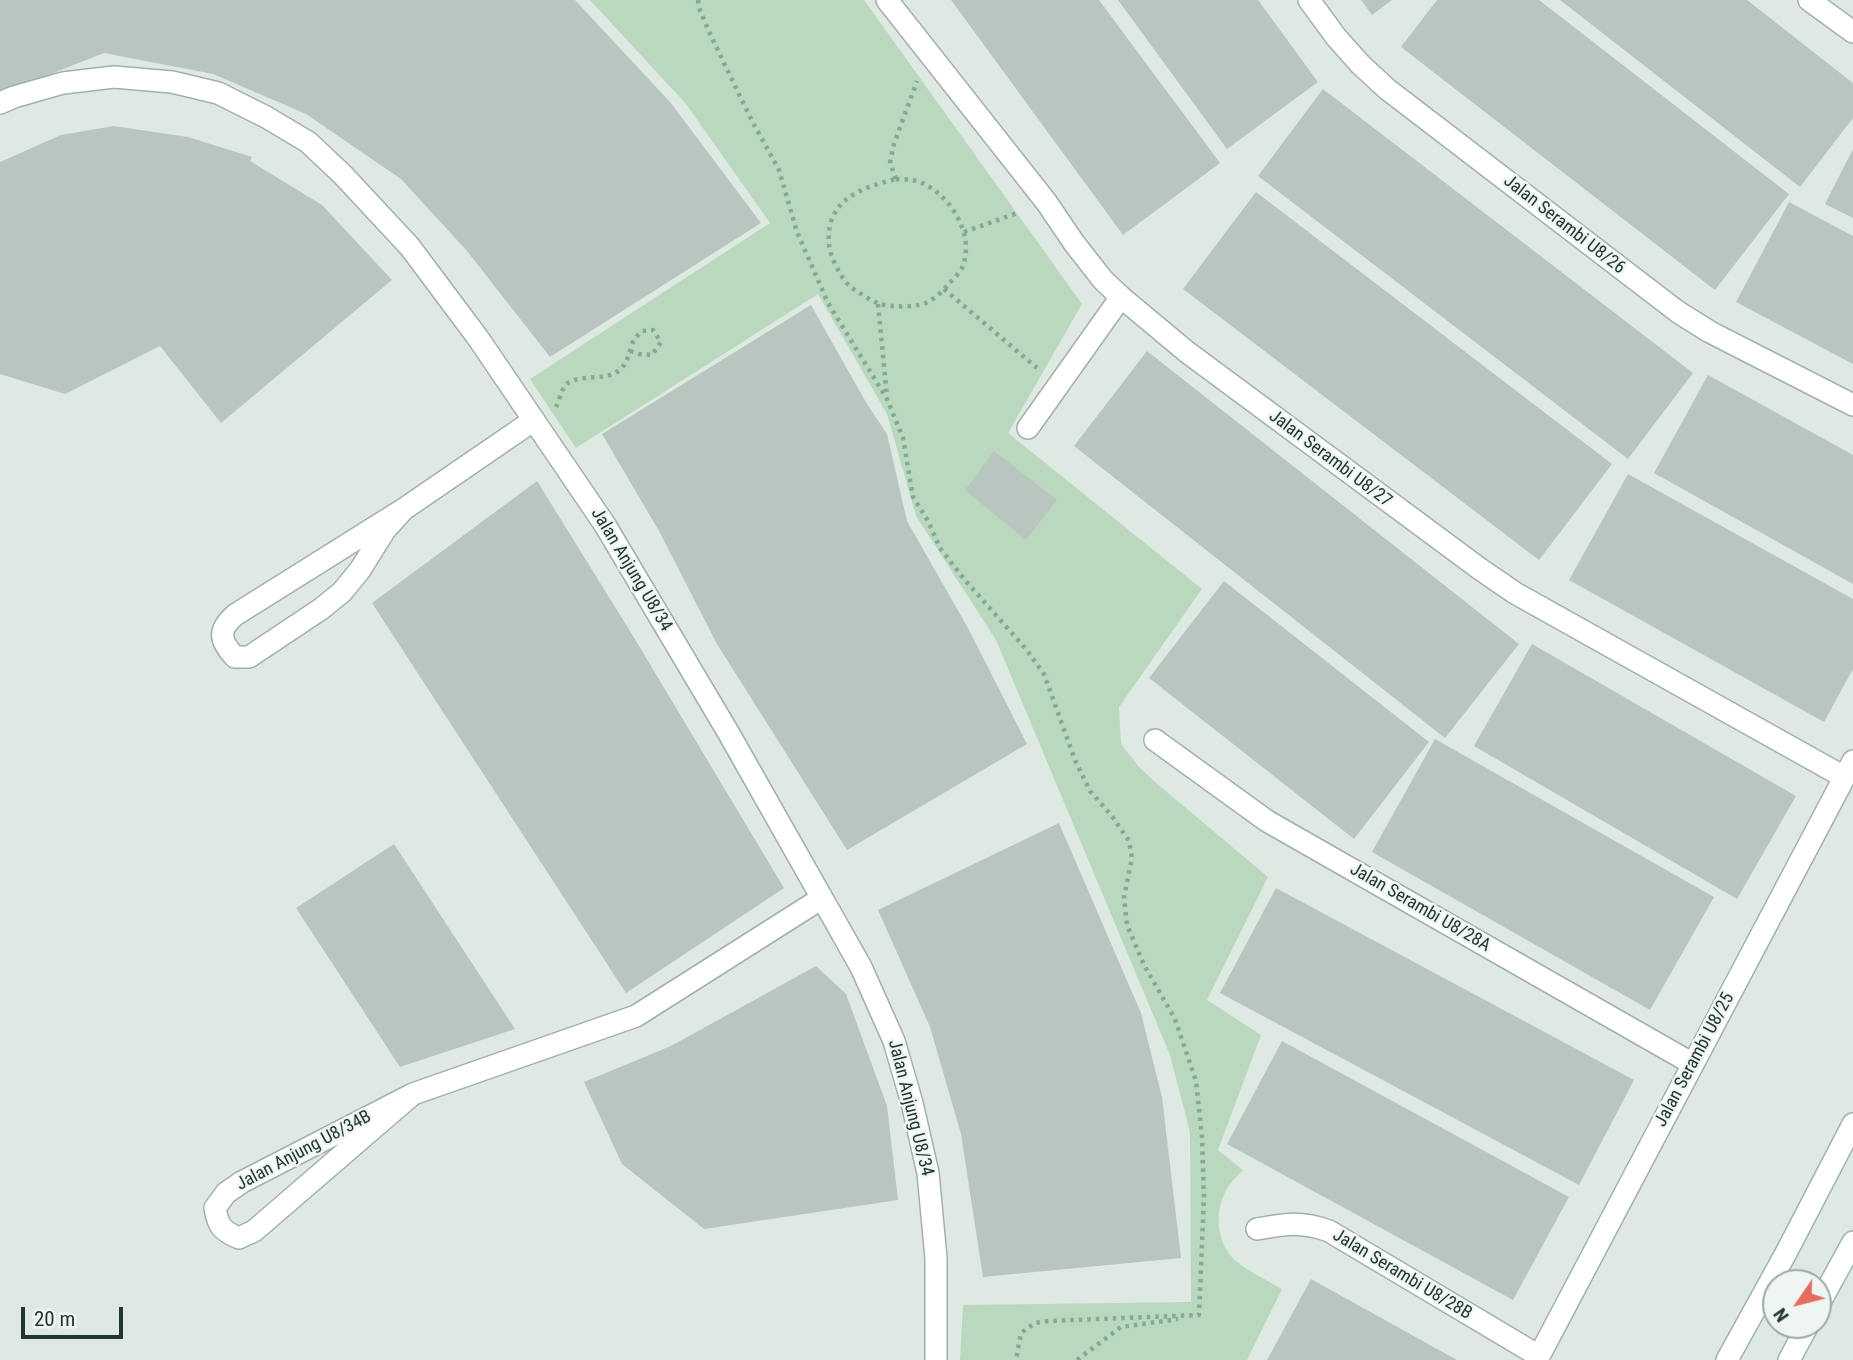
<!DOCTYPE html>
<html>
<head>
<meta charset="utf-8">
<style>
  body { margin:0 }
  #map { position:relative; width:1853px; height:1360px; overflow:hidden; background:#dfe9e3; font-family:"Roboto Condensed",sans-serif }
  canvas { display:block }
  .north { position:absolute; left:1762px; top:1269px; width:70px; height:70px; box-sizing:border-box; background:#eff6f1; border:2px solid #9daaa3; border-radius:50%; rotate:235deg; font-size:19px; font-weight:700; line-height:28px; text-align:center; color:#22372e }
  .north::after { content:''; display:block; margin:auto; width:24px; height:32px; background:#e46c62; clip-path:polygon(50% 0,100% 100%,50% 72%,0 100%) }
  .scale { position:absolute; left:21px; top:1307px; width:102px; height:32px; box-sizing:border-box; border:4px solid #22372e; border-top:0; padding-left:9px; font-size:21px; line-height:24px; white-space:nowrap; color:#22372e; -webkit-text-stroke:5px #eff6f1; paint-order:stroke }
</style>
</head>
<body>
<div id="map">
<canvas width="1853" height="1360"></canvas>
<div class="north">N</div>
<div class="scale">20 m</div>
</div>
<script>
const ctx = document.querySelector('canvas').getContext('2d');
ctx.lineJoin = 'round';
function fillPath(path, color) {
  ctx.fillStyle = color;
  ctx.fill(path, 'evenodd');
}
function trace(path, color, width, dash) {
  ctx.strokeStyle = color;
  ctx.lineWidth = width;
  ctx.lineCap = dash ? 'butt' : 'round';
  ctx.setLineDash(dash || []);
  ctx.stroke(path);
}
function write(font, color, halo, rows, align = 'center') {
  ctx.font = font + ' "Roboto Condensed",sans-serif';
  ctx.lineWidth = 5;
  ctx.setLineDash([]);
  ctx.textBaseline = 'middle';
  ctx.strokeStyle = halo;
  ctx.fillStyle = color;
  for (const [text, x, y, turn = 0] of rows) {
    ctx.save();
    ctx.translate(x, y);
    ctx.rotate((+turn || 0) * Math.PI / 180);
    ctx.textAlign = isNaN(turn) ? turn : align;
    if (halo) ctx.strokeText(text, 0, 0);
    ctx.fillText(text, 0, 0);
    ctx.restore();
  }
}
const green = new Path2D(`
  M590,0H864L1082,304L1008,433L1202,589L1119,707L1121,744L1139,767L1155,782L1268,877L1207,1000L1261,1035L1218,1150L1243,1170C1236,1177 1228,1185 1224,1195C1214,1215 1218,1246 1236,1261C1249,1272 1267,1280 1282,1289L1247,1360H960L963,1305L1191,1302L1190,1132L1170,1055L996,640L916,516L887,414L818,294L576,448L530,379L770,223L686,104Z`);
const building = new Path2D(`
  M0,0H575L670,102L761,223L550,357L467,251L401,179L306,114L213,74L104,53L0,94Z
  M951,0H1099L1220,163L1123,235Z
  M1118,0H1258L1318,82L1227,149Z
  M1361,0H1392L1372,15Z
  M1437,0H1539L1789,194L1715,290L1401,47Z
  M1560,0H1747L1853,83V118L1800,187Z
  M1323,89L1693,373L1628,459L1258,176Z
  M114,126L188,137L252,157L250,161L322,205L392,280L221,423L160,346L65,394L0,374V162L61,135Z
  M1853,149V218L1825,204Z
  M1256,192L1612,464L1539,560L1183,289Z
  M1789,202L1853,236V364L1736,302Z
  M811,305L867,404L887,434L907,521L968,628L1027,744L847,850L717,644L659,531L602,434Z
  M1147,351L1519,644L1445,738L1074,446Z
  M1708,375L1853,455V584L1654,473Z
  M994,451L1057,500L1026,540L965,490Z
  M1628,474L1853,599V669L1824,722L1569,580Z
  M537,481L630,631L784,888L626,993L372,603Z
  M1224,581L1429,742L1354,839L1149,678Z
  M1532,644L1796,796L1737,899L1474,746Z
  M1435,739L1714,897L1650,1010L1372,852Z
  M1059,823L1141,1013L1162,1097L1181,1258L983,1277L961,1134L930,1027L878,910Z
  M394,844L515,1029L400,1067L296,908Z
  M1276,888L1634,1080L1579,1185L1220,993Z
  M816,966L846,994L887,1106L898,1200L704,1229L622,1164L584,1082L671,1046Z
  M1282,1041L1569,1197L1513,1300L1227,1144Z
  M1311,1279L1457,1360H1267Z`);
const path = new Path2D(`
  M698,0L699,8L711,36L752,121L779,170L797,232L828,303L887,399L903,438L913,497L928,521L940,548L964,579L1026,649L1044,674L1075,760L1090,791L1112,816L1129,841L1132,858L1124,897L1127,925L1144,965L1175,1019L1196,1081L1202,1137L1204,1197L1199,1315L1048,1321L1035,1323L1021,1333L1016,1360
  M896,179C902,180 908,179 913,180C947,188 977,234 962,268C959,274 952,280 948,285C943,290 935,299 928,302C917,308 891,307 880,304C871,301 860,293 852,288C843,281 836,267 832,257C828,246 828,236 830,225C838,194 869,186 896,179Z
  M896,179L890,163L894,144L917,81
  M964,232L1020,212
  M944,289L1037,368
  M878,304L887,397
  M556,407C559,401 561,392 564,387C574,372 606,383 621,369C628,361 629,353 632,344C634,339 638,335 642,331L653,330L661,342L652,355L639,354L630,351
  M1077,1360L1121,1327L1178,1319`);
const street = new Path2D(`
  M887,0L1047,203L1074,243L1103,280L1121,297L1187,352L1480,569L1515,593L1844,777
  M1309,0L1336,37L1360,64L1387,89L1678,312L1710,332L1853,405
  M1809,0L1853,32
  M0,103L14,97L63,83L114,77L172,82L218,93L266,117L308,142L343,175L410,247L478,338L605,525L728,732L861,967L894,1041L912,1103L928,1173L936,1258V1360
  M1028,428L1121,297
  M404,509L385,530L360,570L342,592L321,609L249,657H235C220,641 217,631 235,615L404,509L534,420
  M1155,740L1267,821L1693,1064
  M413,1094L254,1231L239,1238C222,1231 218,1226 215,1208L226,1193L242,1182L413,1094L636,1016L822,898
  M1257,1229C1286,1224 1300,1221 1329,1231L1539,1356
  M1537,1360L1853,761`);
const secondary = new Path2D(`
  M1818,1306L1853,1242
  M1727,1360L1786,1253L1853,1124
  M1789,1360L1808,1325`);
const streetNames = [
  ["Jalan Serambi U8/26",1564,225,38],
  ["Jalan Serambi U8/27",1330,459,37],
  ["Jalan Anjung U8/34",631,570,59],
  ["Jalan Serambi U8/28A",1420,908,30],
  ["Jalan Serambi U8/25",1695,1060,-62],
  ["Jalan Anjung U8/34",910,1108,76],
  ["Jalan Anjung U8/34B",304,1151,-28],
  ["Jalan Serambi U8/28B",1402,1275,31]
];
fillPath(green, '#bad8bd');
fillPath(building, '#b8c6bf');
trace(street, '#a3b0a9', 24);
trace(secondary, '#a0b4a9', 24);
trace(path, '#83aa97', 4.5, [3.5, 5]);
trace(street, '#fff', 21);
trace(secondary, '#fff', 21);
write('18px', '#22372e', '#eff6f1', streetNames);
</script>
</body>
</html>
